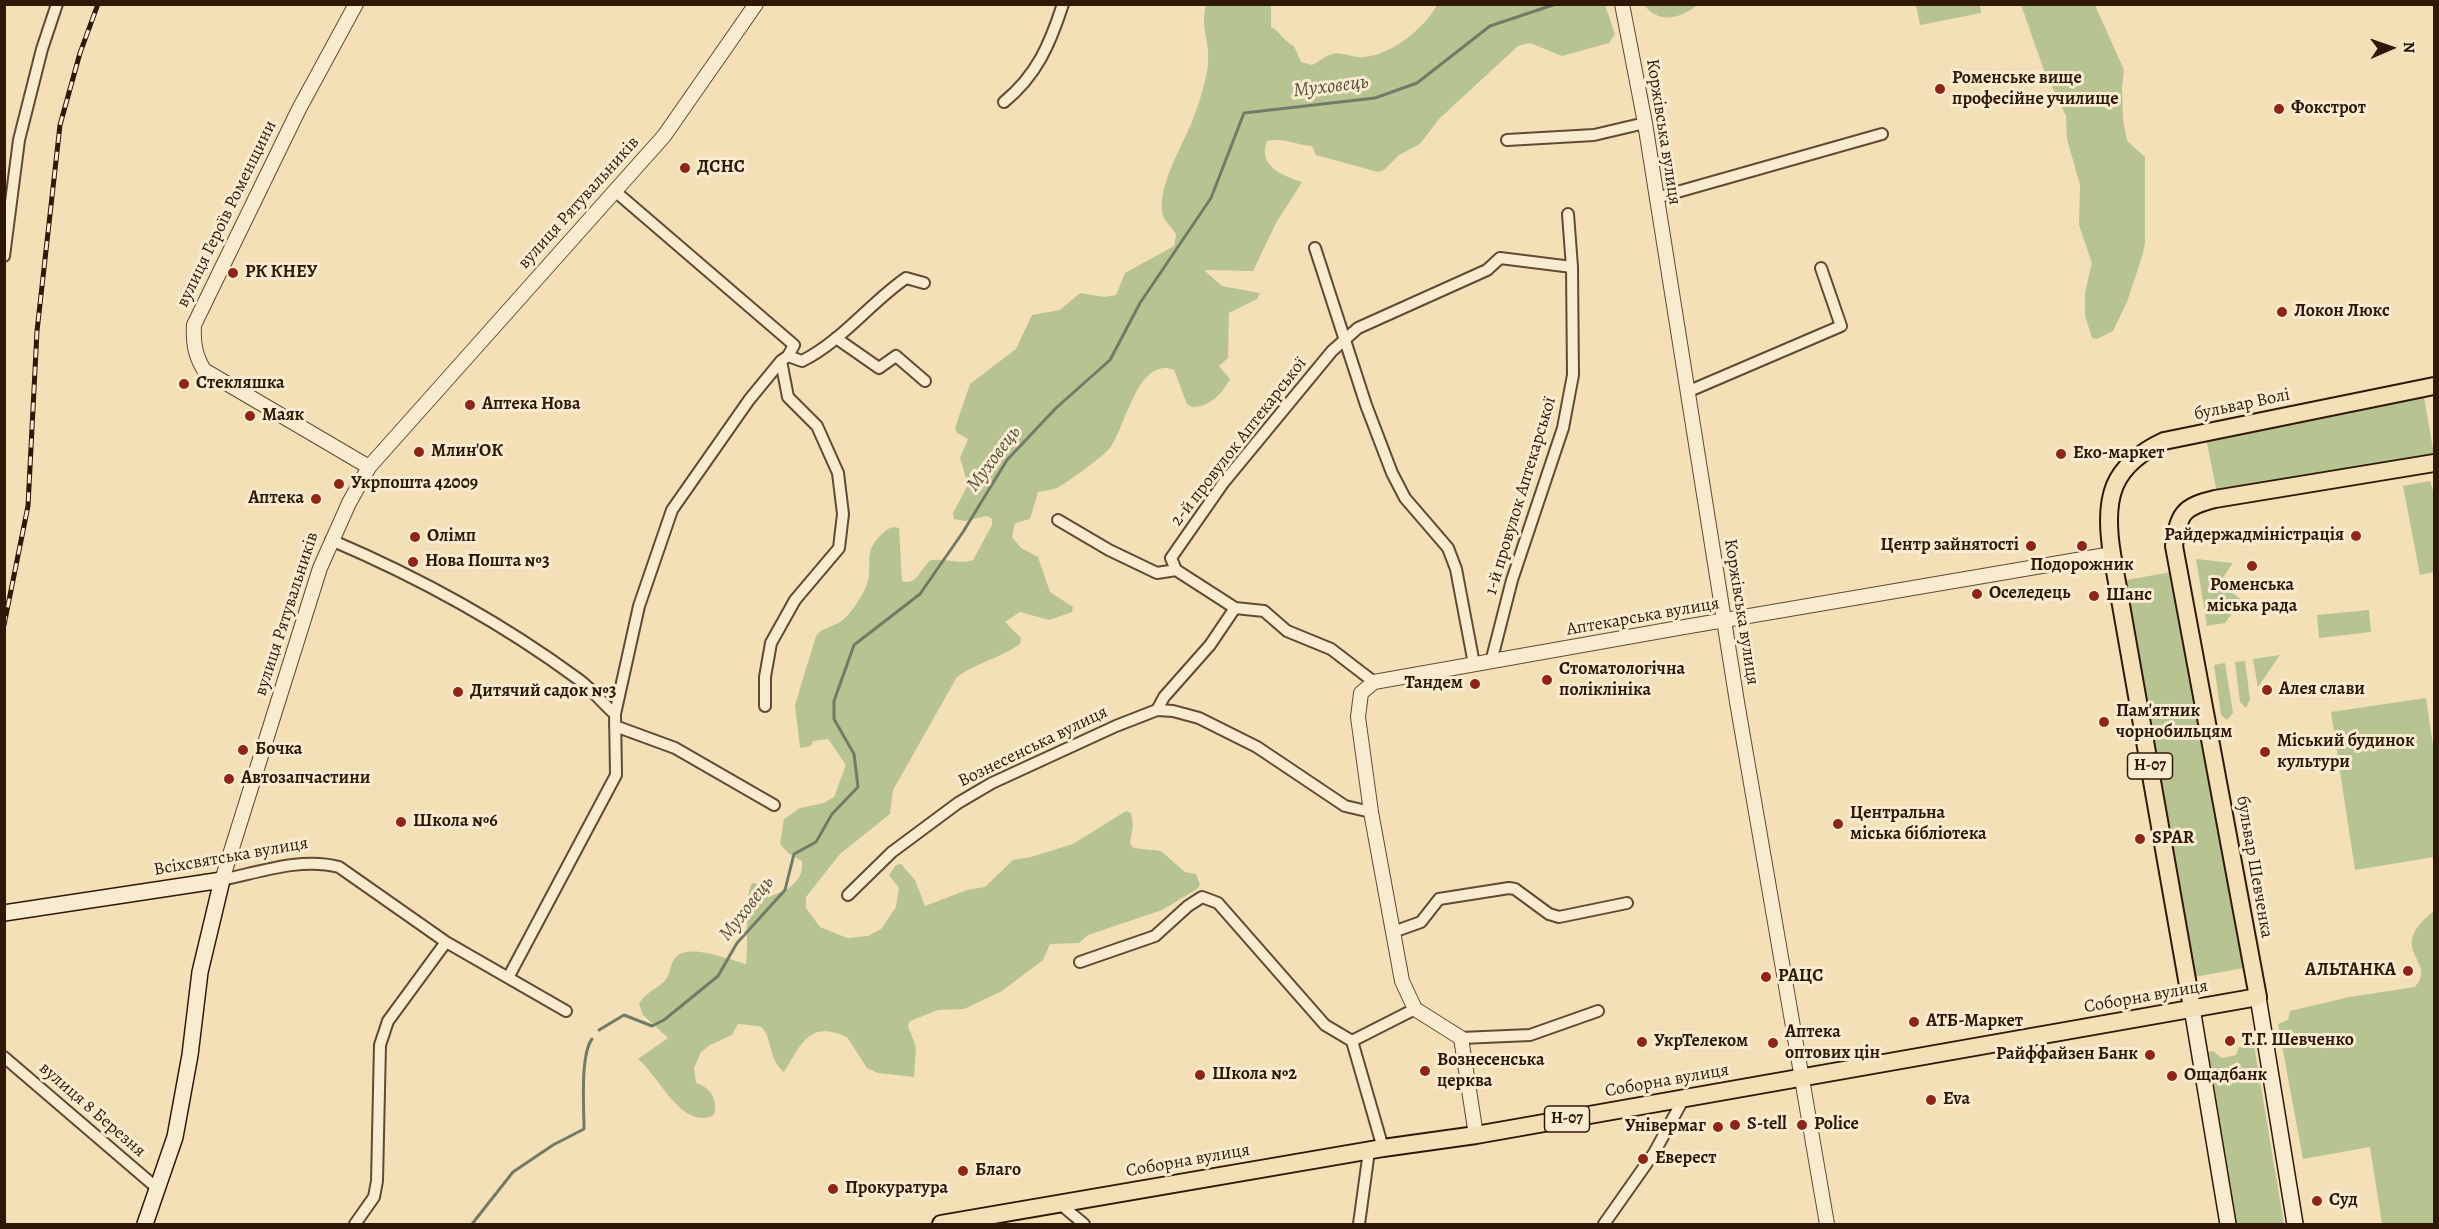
<!DOCTYPE html>
<html>
<head>
<meta charset="utf-8">
<style>
  body { margin:0 }
  #map { position:relative; width:2439px; height:1229px; overflow:hidden; background:#f4e0b6; font-family:Alegreya,serif }
  canvas { display:block }
  .frame { position:absolute; inset:0; border:6px solid #301808; pointer-events:none }
  .north { position:absolute; left:2361px; top:18px; width:60px; height:60px; -webkit-text-stroke:4px #f8ebd0; paint-order:stroke; rotate:88deg; font-size:16px; font-weight:700; line-height:24px; text-align:center; color:#301808 }
  .north::after { content:''; display:block; margin:auto; width:21px; height:27px; background:#301808; clip-path:polygon(50% 0,100% 100%,50% 72%,0 100%) }
</style>
</head>
<body>
<div id="map">
<canvas width="2439" height="1229"></canvas>
<div class="frame"></div>
<div class="north">N</div>
</div>
<script>
const ctx = document.querySelector('canvas').getContext('2d');
ctx.lineJoin = 'round';
function fillPath(path, color) {
  ctx.fillStyle = color;
  ctx.fill(path, 'evenodd');
}
function trace(path, color, width, dash) {
  ctx.strokeStyle = color;
  ctx.lineWidth = width;
  ctx.lineCap = dash ? 'butt' : 'round';
  ctx.setLineDash(dash || []);
  ctx.stroke(path);
}
function write(font, color, halo, rows, align = 'center') {
  ctx.font = font + ' Alegreya,serif';
  ctx.lineWidth = 6;
  ctx.setLineDash([]);
  ctx.textBaseline = 'middle';
  ctx.strokeStyle = halo;
  ctx.fillStyle = color;
  for (const [text, x, y, turn = 0] of rows) {
    ctx.save();
    ctx.translate(x, y);
    ctx.rotate((+turn || 0) * Math.PI / 180);
    ctx.textAlign = isNaN(turn) ? turn : align;
    if (halo) ctx.strokeText(text, 0, 0);
    ctx.fillText(text, 0, 0);
    ctx.restore();
  }
}
const green = new Path2D(`
  M1206,5H1271V27C1281,32 1284,42 1294,46L1301,62L1312,65C1319,62 1325,56 1332,54C1344,51 1353,59 1364,57C1391,55 1425,28 1437,5H1605L1615,34L1609,43L1562,56L1530,43L1518,46L1439,119L1420,144L1399,155L1384,170L1378,172L1316,155L1312,146C1296,145 1283,137 1267,141C1257,166 1283,176 1302,182L1276,223L1253,271L1204,270L1222,286L1260,293L1257,299L1229,313L1228,358L1219,366L1230,379C1222,394 1210,407 1192,407L1187,404L1174,370C1139,356 1126,424 1112,445C1105,456 1069,481 1057,488C1051,490 1044,491 1038,492L1030,519L1015,523L1012,537L1021,548L1038,557L1050,592L1073,607L1072,612L1049,620L1020,612L1005,622L1021,638L1020,644C1001,658 977,662 957,677L893,790L890,814L840,854L806,897V908L820,927L847,938L868,936L881,929L896,907L899,888L889,875L896,865L901,864L915,880L925,906L967,890L985,887L1013,860L1031,857L1073,844L1126,811L1131,813L1133,825L1130,844L1134,848L1161,851L1185,872L1196,874L1200,885L1197,889L1162,910L1088,935L1079,943L1050,944L1043,960L1002,991L964,1009L938,1010L910,1021L908,1026L916,1047L914,1077L878,1073L867,1068L847,1037C809,1020 802,1043 784,1072C767,1059 772,1029 758,1026C752,1025 744,1025 738,1024L732,1035L710,1045L701,1052L694,1068L696,1083C711,1088 718,1099 714,1115C682,1132 657,1073 638,1059L668,1038L643,1015L639,1004C644,992 659,989 666,979C671,973 670,964 675,958C688,942 730,960 746,964C749,944 744,898 752,883L758,884L769,896C785,893 805,881 802,861L789,854L780,844L784,819L800,808L824,803L834,797L846,765L828,739L813,741L811,746L800,748L795,705L816,636C823,626 835,627 843,620C852,612 860,599 865,589C876,565 860,554 882,534C888,529 891,526 899,528L902,581C918,586 920,568 931,560C945,558 960,565 973,560L992,525V519L987,516L965,521L954,519L953,513L968,485L960,458L968,439L957,433L955,428L970,384L1016,349L1032,315L1060,310L1080,293L1105,297L1116,295L1125,273L1174,246L1176,235C1173,228 1168,225 1165,220C1153,198 1178,153 1187,133C1195,117 1207,81 1208,63C1210,40 1200,28 1206,5Z
  M1644,5H1698C1680,18 1660,25 1644,5Z
  M1916,5H1980L1981,13L1920,25Z
  M2021,5H2095L2124,70L2122,88L2123,120L2127,141L2145,157V243L2142,257L2127,302L2113,331L2097,339L2092,338L2085,316V292L2092,263L2079,225L2080,185L2067,139L2066,116L2044,70Z
  M2424,397L2434,455L2217,493L2206,438Z
  M2430,481L2434,494V572L2420,575L2403,486Z
  M2196,559L2233,563L2219,583L2242,600L2225,623L2207,626Z
  M2172,572L2244,968L2194,977L2120,581Z
  M2369,610L2371,632L2319,638L2317,615Z
  M2280,655L2258,687L2253,659Z
  M2245,661L2250,699L2246,708L2240,702L2235,662Z
  M2225,663L2233,713L2227,720L2221,715L2214,665Z
  M2426,698L2434,753V857L2355,870L2331,712Z
  M2434,911V1224H2382L2370,1147L2303,1159L2278,1024L2288,1020L2290,1011L2349,997L2415,987C2439,960 2383,951 2434,911Z
  M2254,1045L2284,1224H2234L2205,1053L2213,1051L2222,1058L2236,1055L2239,1047Z`);
const stream = new Path2D(`
  M599,1030L624,1015L652,1026L664,1020L718,976L737,943L785,890L794,854L816,842L832,814L858,787L854,754L834,719V701L854,645L920,594L963,532L1007,460L1056,408L1110,360L1140,303L1211,198L1244,113L1375,98L1417,83L1490,26L1556,4
  M472,1224L513,1172L553,1145L584,1129C584,1108 580,1055 592,1039`);
const minor = new Path2D(`
  M1004,102C1037,75 1050,44 1063,4
  M1507,140L1594,135L1645,123
  M616,192L794,345L788,356
  M1656,198L1882,134
  M1315,248L1366,405L1392,473L1405,498L1448,548L1456,569L1474,664
  M4,256L19,140L42,49L57,4
  M836,338L879,368L896,356L925,381
  M1687,392L1841,326L1821,268
  M1058,520L1109,550L1157,573L1176,570L1235,608L1210,645L1164,697L1157,710
  M331,540C418,577 502,623 578,679C592,689 602,703 615,714L616,775L509,976
  M1176,570L1171,558L1224,482L1332,351L1358,328L1487,270L1500,258L1572,267
  M1235,608L1264,611L1287,631L1331,649L1374,682
  M1491,662L1512,580L1563,428L1573,375L1572,267L1568,214
  M765,706V677L771,643L795,600L839,548L843,514L838,473L817,426L788,397L781,361L788,356L802,361C842,341 870,303 906,278L924,283
  M615,714L639,606L672,510L749,400L781,361
  M615,726L675,748L774,805
  M222,880C260,872 301,857 339,867L446,942L566,1011
  M848,895L892,852L958,803L992,783L1116,726L1157,710L1173,711L1199,718L1257,747L1345,806L1371,812
  M1393,932L1421,922L1439,899L1509,888L1515,889L1549,914L1559,917L1627,903
  M1080,962L1155,936L1188,906L1202,897L1218,903L1325,1025L1352,1041L1383,1148
  M1461,1038L1530,1035L1598,1011
  M1352,1041L1415,1009
  M4,1057L158,1189
  M1059,1203L1084,1224
  M355,1224L374,1197L377,1181L380,1045L388,1021L446,942
  M1359,1224L1369,1151
  M1604,1224L1654,1153L1684,1098`);
const tertiary = new Path2D(`
  M356,4L299,109L194,325C193,343 195,355 204,370L369,467
  M1622,4L1645,123L1737,702L1827,1224
  M222,880L320,568L349,503L369,467L664,136L756,4
  M1476,1135L1461,1038L1415,1009L1402,981L1371,812L1358,717L1361,693L1374,682C1620,638 1865,595 2112,554`);
const secondary = new Path2D(`
  M4,913L222,880L200,972L190,1055L175,1137L145,1224
  M2258,997L2295,1224
  M2192,1008L2228,1224`);
const primary = new Path2D(`
  M2192,1008L2112,554C2103,498 2111,466 2164,441L2434,386
  M941,1224L1383,1148L1476,1135L2258,997L2174,546C2179,514 2182,507 2215,499L2434,463`);
const rail = new Path2D(`
  M4,625L28,506L37,331L60,125L80,53L98,4`);
const markers = [
  [1940,89,6,"#8f2418"],
  [2279,109,6,"#8f2418"],
  [685,168,6,"#8f2418"],
  [233,273,6,"#8f2418"],
  [2282,312,6,"#8f2418"],
  [184,384,6,"#8f2418"],
  [470,405,6,"#8f2418"],
  [250,416,6,"#8f2418"],
  [419,452,6,"#8f2418"],
  [2061,454,6,"#8f2418"],
  [339,484,6,"#8f2418"],
  [316,499,6,"#8f2418"],
  [2356,536,6,"#8f2418"],
  [415,537,6,"#8f2418"],
  [2031,546,6,"#8f2418"],
  [2082,546,6,"#8f2418"],
  [413,562,6,"#8f2418"],
  [2252,566,6,"#8f2418"],
  [1977,594,6,"#8f2418"],
  [2094,596,6,"#8f2418"],
  [1547,680,6,"#8f2418"],
  [1475,684,6,"#8f2418"],
  [2267,690,6,"#8f2418"],
  [458,692,6,"#8f2418"],
  [2104,722,6,"#8f2418"],
  [243,750,6,"#8f2418"],
  [2265,752,6,"#8f2418"],
  [229,779,6,"#8f2418"],
  [401,822,6,"#8f2418"],
  [1838,824,6,"#8f2418"],
  [2140,839,6,"#8f2418"],
  [2408,971,6,"#8f2418"],
  [1766,977,6,"#8f2418"],
  [1914,1022,6,"#8f2418"],
  [2230,1041,6,"#8f2418"],
  [1642,1042,6,"#8f2418"],
  [1773,1043,6,"#8f2418"],
  [2150,1055,6,"#8f2418"],
  [1425,1071,6,"#8f2418"],
  [1200,1075,6,"#8f2418"],
  [2172,1076,6,"#8f2418"],
  [1931,1100,6,"#8f2418"],
  [1735,1125,6,"#8f2418"],
  [1802,1125,6,"#8f2418"],
  [1718,1127,6,"#8f2418"],
  [1643,1159,6,"#8f2418"],
  [963,1171,6,"#8f2418"],
  [833,1189,6,"#8f2418"],
  [2317,1201,6,"#8f2418"]
];
const shields = [
  [2150,766,45],
  [1567,1119,45]
];
const shieldNames = [
  ["Н-07",2150,766],
  ["Н-07",1567,1119]
];
const poiNames = [
  ["Роменське вище",1952,79],
  ["професійне училище",1952,100],
  ["Фокстрот",2291,109],
  ["ДСНС",697,168],
  ["РК КНЕУ",245,273],
  ["Локон Люкс",2294,312],
  ["Стекляшка",196,384],
  ["Аптека Нова",482,405],
  ["Маяк",262,416],
  ["Млин'ОК",431,452],
  ["Еко-маркет",2073,454],
  ["Укрпошта 42009",351,484],
  ["Аптека",304,499,"right"],
  ["Райдержадміністрація",2344,536,"right"],
  ["Олімп",427,537],
  ["Центр зайнятості",2019,546,"right"],
  ["Нова Пошта №3",425,562],
  ["Подорожник",2082,566,"center"],
  ["Роменська",2252,586,"center"],
  ["міська рада",2252,607,"center"],
  ["Оселедець",1989,594],
  ["Шанс",2106,596],
  ["Стоматологічна",1559,670],
  ["поліклініка",1559,691],
  ["Тандем",1463,684,"right"],
  ["Алея слави",2279,690],
  ["Дитячий садок №3",470,692],
  ["Пам'ятник",2116,712],
  ["чорнобильцям",2116,733],
  ["Міський будинок",2277,742],
  ["культури",2277,763],
  ["Бочка",255,750],
  ["Автозапчастини",241,779],
  ["Центральна",1850,814],
  ["міська бібліотека",1850,835],
  ["Школа №6",413,822],
  ["SPAR",2152,839],
  ["АЛЬТАНКА",2396,971,"right"],
  ["РАЦС",1778,977],
  ["АТБ-Маркет",1926,1022],
  ["Аптека",1785,1033],
  ["оптових цін",1785,1054],
  ["Т.Г. Шевченко",2242,1041],
  ["УкрТелеком",1654,1042],
  ["Райффайзен Банк",2138,1055,"right"],
  ["Вознесенська",1437,1061],
  ["церква",1437,1082],
  ["Школа №2",1212,1075],
  ["Ощадбанк",2184,1076],
  ["Eva",1943,1100],
  ["S-tell",1747,1125],
  ["Police",1814,1125],
  ["Універмаг",1706,1127,"right"],
  ["Еверест",1655,1159],
  ["Благо",975,1171],
  ["Прокуратура",845,1189],
  ["Суд",2329,1201]
];
const streetNames = [
  ["Коржівська вулиця",1663,132,81],
  ["вулиця Рятувальників",579,203,-48],
  ["вулиця Героїв Роменщини",227,214,-64],
  ["бульвар Волі",2242,405,-12],
  ["2-й провулок Аптекарської",1239,442,-52],
  ["1-й провулок Аптекарської",1521,496,-73],
  ["Коржівська вулиця",1741,612,81],
  ["вулиця Рятувальників",287,614,-72],
  ["Аптекарська вулиця",1643,617,-10],
  ["Вознесенська вулиця",1033,747,-26],
  ["Всіхсвятська вулиця",231,857,-10],
  ["бульвар Шевченка",2254,867,80],
  ["Соборна вулиця",2146,997,-10],
  ["Соборна вулиця",1667,1081,-10],
  ["вулиця 8 Березня",92,1110,41],
  ["Соборна вулиця",1188,1161,-10]
];
const waterNames = [
  ["Муховець",1331,87,-7],
  ["Муховець",994,459,-53],
  ["Муховець",747,909,-52]
];
fillPath(green, '#b7c391');
trace(stream, '#717c68', 3);
trace(minor, '#614a34', 14);
trace(tertiary, '#614a34', 16);
trace(secondary, '#301808', 18);
trace(primary, '#301808', 20);
trace(minor, '#f8ebd0', 10);
trace(tertiary, '#f8ebd0', 14);
trace(secondary, '#f8ebd0', 15);
trace(primary, '#f4e0b6', 16);
trace(rail, '#301808', 5);
trace(rail, '#f8ebd0', 3, [9]);
for (const [x, y, r, color] of markers) {
  const dot = new Path2D();
  dot.arc(x, y, r, 0, 2 * Math.PI);
  ctx.fillStyle = color;
  ctx.fill(dot);
  trace(dot, '#f8ebd0', 2);
}
for (const [x, y, w] of shields) {
  const box = new Path2D();
  box.roundRect(x - w / 2, y - 13, w, 26, 4.5);
  ctx.fillStyle = '#f8ebd0';
  ctx.fill(box);
  trace(box, '#301808', 1.5);
}
write('bold 16px', '#301808', null, shieldNames);
write('bold 18px', '#301808', '#f8ebd0', poiNames, 'left');
write('18px', '#301808', '#f8ebd0', streetNames);
write('italic 20px', '#565240', '#f8ebd0', waterNames);
</script>
</body>
</html>
